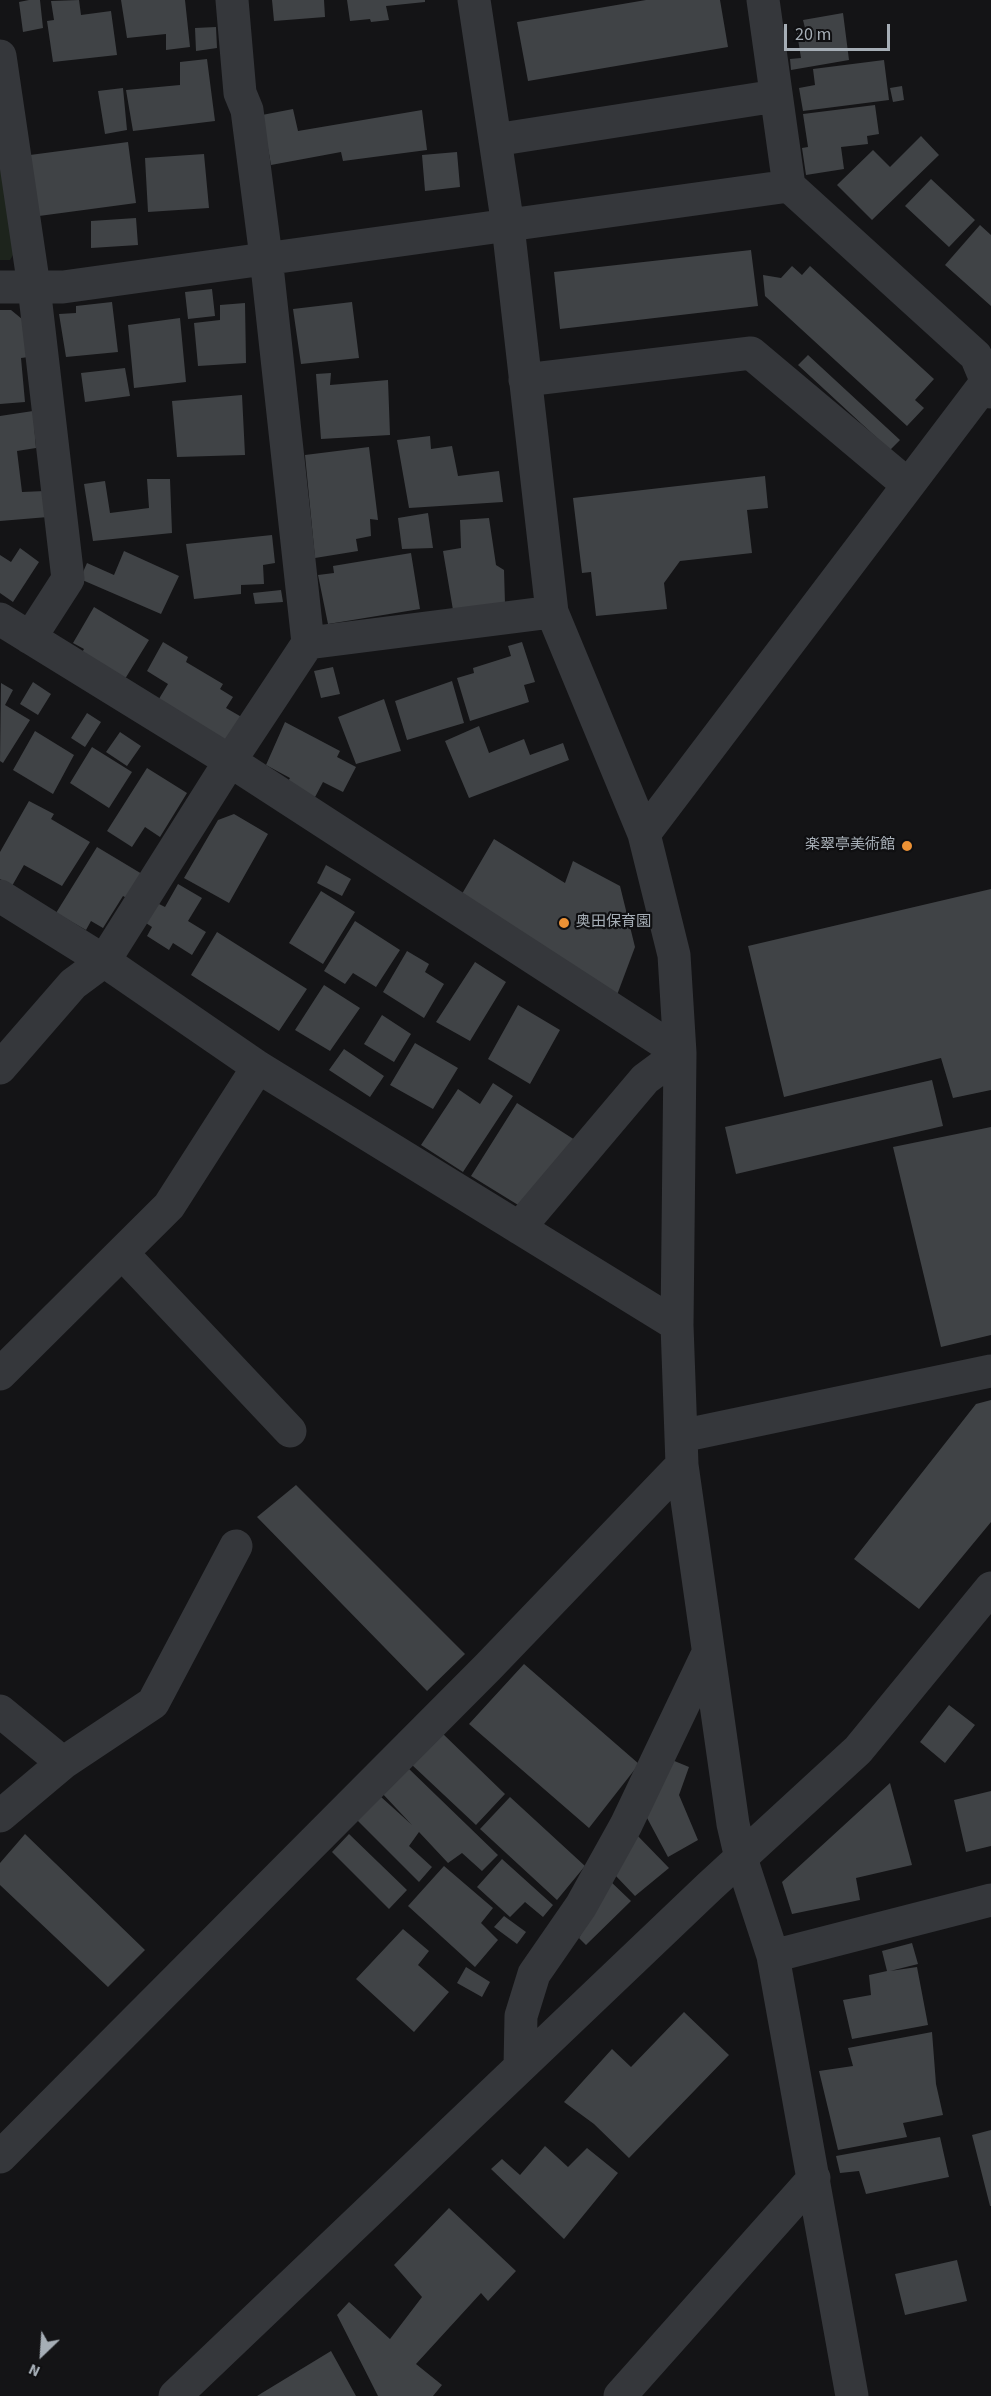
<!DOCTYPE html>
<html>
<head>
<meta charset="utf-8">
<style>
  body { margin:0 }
  #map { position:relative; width:991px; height:2396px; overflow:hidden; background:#141416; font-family:"Source Sans 3",sans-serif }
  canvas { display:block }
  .north { position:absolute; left:12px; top:2324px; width:60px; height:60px; -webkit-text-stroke:4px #0f0f11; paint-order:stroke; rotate:205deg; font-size:16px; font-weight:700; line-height:24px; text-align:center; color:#a6aeb6 }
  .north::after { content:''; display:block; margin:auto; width:21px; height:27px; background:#a6aeb6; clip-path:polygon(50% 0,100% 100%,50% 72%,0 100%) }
  .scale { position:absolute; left:784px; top:24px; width:106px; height:27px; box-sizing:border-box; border:3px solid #a6aeb6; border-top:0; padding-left:8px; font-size:18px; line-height:21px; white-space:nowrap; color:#a6aeb6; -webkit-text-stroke:4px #0f0f11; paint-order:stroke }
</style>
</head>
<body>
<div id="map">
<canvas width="991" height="2396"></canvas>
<div class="north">N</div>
<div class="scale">20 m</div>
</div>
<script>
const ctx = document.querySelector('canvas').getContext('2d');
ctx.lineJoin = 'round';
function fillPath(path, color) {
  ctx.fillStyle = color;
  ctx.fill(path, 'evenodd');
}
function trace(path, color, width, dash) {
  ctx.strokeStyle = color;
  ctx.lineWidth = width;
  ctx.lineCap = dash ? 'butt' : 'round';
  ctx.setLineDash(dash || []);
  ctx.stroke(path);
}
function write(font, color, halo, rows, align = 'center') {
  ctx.font = font + ' "Source Sans 3","Noto Sans JP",sans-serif';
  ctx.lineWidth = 4.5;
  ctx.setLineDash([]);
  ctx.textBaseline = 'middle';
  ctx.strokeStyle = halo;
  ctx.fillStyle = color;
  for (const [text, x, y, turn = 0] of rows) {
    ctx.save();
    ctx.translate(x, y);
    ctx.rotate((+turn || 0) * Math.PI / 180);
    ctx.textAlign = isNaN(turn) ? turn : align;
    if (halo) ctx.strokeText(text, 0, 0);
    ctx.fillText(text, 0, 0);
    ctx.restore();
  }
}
const green = new Path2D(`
  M0,141L16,250L10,260H0Z`);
const building = new Path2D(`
  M29,0H40L43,28L23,32L19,2Z
  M79,0L81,15L111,11L117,55L53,62L47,21L54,20L51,1Z
  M121,0H185L190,47L166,50V34L127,38Z
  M272,0H324L325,17L274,21Z
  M347,0H425V2L386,6L389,20L371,22L370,19L350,21Z
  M646,0H720L728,47L528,81L517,22Z
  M843,13L849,60L791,70L790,59L801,58L797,33L806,32L803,20Z
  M216,27L217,48L196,51L195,28Z
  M207,59L215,121L133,131L126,90L180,85V62Z
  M884,60L889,100L803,111L799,88L815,85L813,69Z
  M902,86L904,100L893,102L890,88Z
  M123,88L127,130L105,134L98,91Z
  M875,105L879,134L867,136L868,144L841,147L844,169L806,175L802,148L808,147L803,114Z
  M293,109L298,131L422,110L427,150L343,161L341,152L271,165L262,115Z
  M921,136L939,155L872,220L837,185L873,150L890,167Z
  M128,142L136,203L39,216L30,155Z
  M457,152L460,187L425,191L422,155Z
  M204,154L209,208L148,212L145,158Z
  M931,179L975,220L949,247L905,206Z
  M136,218L138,245L91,248V221Z
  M980,225L991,235V306L945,265Z
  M751,250L758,306L560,329L554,272Z
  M792,266L802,275L810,266L934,379L915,400L924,408L907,426L765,296L763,275L781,278Z
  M212,289L215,316L188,319L185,292Z
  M112,302L118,352L66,357L59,314L76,313V306Z
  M352,302L359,358L301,364L293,309Z
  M245,303L246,363L198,366L194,323L220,320V305Z
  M0,310H11L22,319L29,357L21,358L25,402L0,404Z
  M180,318L186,382L134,388L128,325Z
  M808,355L900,440L890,450L798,365Z
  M125,368L130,396L85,402L81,373Z
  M331,373L330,385L388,380L390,435L321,439L316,374Z
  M242,395L245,455L177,457L172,401Z
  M33,411L36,448L17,451L22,492L45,491L48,517L0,521V416Z
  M430,436L431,449L452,446L458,476L499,471L503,502L409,508L397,440Z
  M369,447L378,520L370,519L371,536L356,539L358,551L315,558L305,455Z
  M765,476L768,508L747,510L752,553L680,561L664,583L667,609L596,616L591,572L582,573L573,498Z
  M147,479H170L172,533L93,541L84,484L105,481L110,513L149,508Z
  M428,513L433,548L402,549L398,518Z
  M489,518L496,565L504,570L505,604L453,610L443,551L461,548L460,520Z
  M272,535L275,563L263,565L264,584L241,585V594L194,599L186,544Z
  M20,548L39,562L13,602L0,593V555L11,562Z
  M124,551L179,576L161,614L80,579L87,563L114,575Z
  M411,553L420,609L328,624L318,575L334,573L333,566Z
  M281,590L283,602L255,604L253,593Z
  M94,607L149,640L120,687L77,661L84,649L73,643Z
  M163,642L188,657L186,662L223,684L220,689L233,697L226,708L245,719L229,745L157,702L168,684L147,671Z
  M522,642L535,682L524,685L529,702L470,721L457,678L474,673L473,668L511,656L508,646Z
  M333,667L340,694L321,698L314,671Z
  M452,681L464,723L407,740L395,701Z
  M33,682L51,694L38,715L20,704Z
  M1,683L13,690L5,705L30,720L3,763L0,761Z
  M384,699L401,751L356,764L338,717Z
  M87,713L101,722L85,747L71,738Z
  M285,722L340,751L337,757L356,767L343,792L323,782L314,799L286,785L290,778L266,765Z
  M479,726L489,753L524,739L530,755L563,743L569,760L469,798L445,741Z
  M35,731L74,755L53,794L13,770Z
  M120,732L141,746L127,766L106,752Z
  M92,747L132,772L109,808L70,783Z
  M147,768L187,793L160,837L145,827L132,847L107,831Z
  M29,801L54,814L51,819L90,842L62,886L24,865L12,886L0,879V852Z
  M234,814L268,834L229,903L184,878L218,820Z
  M494,839L565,883L573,861L620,886L635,947L617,995L459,899Z
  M97,847L147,877L132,901L123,896L103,928L91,921L86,930L56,913Z
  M326,865L351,879L342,896L317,883Z
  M178,884L202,898L188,921L206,932L192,955L173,943L169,950L147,936L152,927L146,923L157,903L165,907Z
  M991,889V1090L953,1098L941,1058L784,1097L748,946Z
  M321,891L355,912L323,964L289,943Z
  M355,921L400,950L376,987L353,973L345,984L324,971Z
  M217,932L307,989L279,1031L191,975Z
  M407,951L429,964L425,972L444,984L424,1018L383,992Z
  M475,962L506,982L470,1041L436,1022Z
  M324,985L360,1008L330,1051L295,1030Z
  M518,1005L560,1030L530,1084L488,1059Z
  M382,1015L411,1034L394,1062L364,1044Z
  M415,1043L458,1068L433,1109L390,1085Z
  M344,1049L384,1076L370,1097L329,1070Z
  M932,1080L943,1126L736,1174L725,1127Z
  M493,1083L513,1096L463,1172L421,1145L458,1089L480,1104Z
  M517,1103L575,1140L523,1208L471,1176Z
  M991,1127V1335L941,1347L893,1147Z
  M991,1400V1522L919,1609L854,1559L976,1404Z
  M296,1485L465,1654L427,1691L257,1517Z
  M524,1664L639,1764L589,1828L469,1724Z
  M949,1705L975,1725L945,1763L920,1742Z
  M441,1732L505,1794L476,1825L411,1764Z
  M672,1760L689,1767L679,1795L698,1840L668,1857L646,1816Z
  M407,1767L498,1855L482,1871L462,1853L448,1863L419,1832L409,1846L432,1867L419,1882L356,1819L380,1796L412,1825L381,1792Z
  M890,1783L912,1865L856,1878L860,1900L792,1914L782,1882Z
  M991,1791V1846L966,1852L954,1800Z
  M510,1797L585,1866L557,1900L480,1829Z
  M635,1833L669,1868L635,1896L615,1875Z
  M25,1834L145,1950L108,1987L0,1885V1863Z
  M349,1834L407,1890L389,1909L332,1852Z
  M502,1859L553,1905L543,1917L525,1902L510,1917L477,1887Z
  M444,1866L493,1908L481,1923L498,1940L475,1967L408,1906Z
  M609,1880L631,1901L586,1945L579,1938Z
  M504,1916L526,1932L517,1944L494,1927Z
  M403,1929L429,1951L418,1965L449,1992L414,2032L356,1979Z
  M912,1943L918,1964L890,1971L917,1967L928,2025L852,2039L843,2000L871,1995L869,1975L887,1971L882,1951Z
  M466,1967L490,1982L482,1997L457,1983Z
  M684,2012L729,2055L629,2158L594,2124L564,2102L612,2049L631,2067Z
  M932,2032L936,2084L943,2115L903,2123L907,2137L838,2150L819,2071L853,2066L848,2048Z
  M991,2130V2206H990L972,2135Z
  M940,2137L949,2177L866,2194L859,2171L840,2173L836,2156Z
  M545,2146L568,2167L587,2148L618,2173L564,2239L491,2169L502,2159L520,2175Z
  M449,2208L516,2271L488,2301L481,2293L416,2364L442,2385L433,2396H378L337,2315L349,2302L390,2339L422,2297L394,2265Z
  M957,2260L967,2301L905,2315L895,2274Z
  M331,2351L356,2396H257Z`);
const minor = new Path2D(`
  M474,0L508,226L552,612L644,834L674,955L680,1053L677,1325L682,1465L733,1824L741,1858L773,1956L852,2396
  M763,0L789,186L976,356L991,392
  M0,56L34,287L68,579L30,638
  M495,140L776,96
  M0,287H63L789,186
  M525,380L751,353L908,485
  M0,619L230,761L680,1053L645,1079L519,1228
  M308,643L552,612
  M644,834L991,376
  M0,896L104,961L258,1067L677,1325
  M0,1068L73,984L104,961L230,761L308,643L266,257L247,110L240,93L232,0
  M122,1253L290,1431
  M0,1374L169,1206L258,1067
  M681,1436L991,1371
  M0,1711L63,1763
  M0,1816L63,1763L153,1703L236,1546
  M773,1956L991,1900
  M520,2067L521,2016L534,1974L581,1906L626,1825L708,1653
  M0,2157L488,1667L682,1465
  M175,2396L709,1887L858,1750L991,1588
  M620,2396L814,2178`);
const markers = [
  [907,846,6,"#ed9235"],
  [564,923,6,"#ed9235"]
];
const poiNames = [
  ["楽翠亭美術館",895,846],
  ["奥田保育園",576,923,"left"]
];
fillPath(green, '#1d241c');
fillPath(building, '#404346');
trace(minor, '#35373b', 33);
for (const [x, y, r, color] of markers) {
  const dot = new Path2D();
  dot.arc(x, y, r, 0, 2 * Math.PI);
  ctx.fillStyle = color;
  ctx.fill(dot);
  trace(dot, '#0f0f11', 2);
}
write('15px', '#a6aeb6', '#0f0f11', poiNames, 'right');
</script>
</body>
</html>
